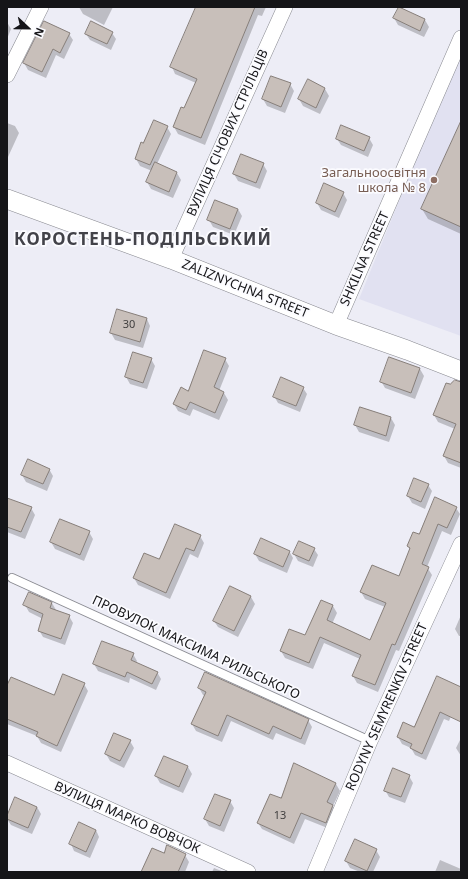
<!DOCTYPE html>
<html>
<head>
<meta charset="utf-8">
<style>
  body { margin:0 }
  #map { position:relative; width:468px; height:879px; overflow:hidden; background:#ededf6; font-family:"Noto Sans",sans-serif }
  canvas { display:block }
  .frame { position:absolute; inset:0; border:8px solid #151518; pointer-events:none }
  .north { position:absolute; left:8px; top:8px; width:40px; height:40px; -webkit-text-stroke:3px #fbfbff; paint-order:stroke; rotate:112deg; font-size:11px; font-weight:700; line-height:16px; text-align:center; color:#151518 }
  .north::after { content:''; display:block; margin:auto; width:14px; height:18px; background:#151518; clip-path:polygon(50% 0,100% 100%,50% 72%,0 100%) }
</style>
</head>
<body>
<div id="map">
<canvas width="468" height="879"></canvas>
<div class="frame"></div>
<div class="north">N</div>
</div>
<script>
const ctx = document.querySelector('canvas').getContext('2d');
ctx.lineJoin = 'round';
function fillPath(path, color) {
  ctx.fillStyle = color;
  ctx.fill(path, 'evenodd');
}
function trace(path, color, width, dash) {
  ctx.strokeStyle = color;
  ctx.lineWidth = width;
  ctx.lineCap = dash ? 'butt' : 'round';
  ctx.setLineDash(dash || []);
  ctx.stroke(path);
}
function write(font, color, halo, rows, align = 'center') {
  ctx.font = font + ' "Noto Sans",sans-serif';
  ctx.lineWidth = 3.5;
  ctx.setLineDash([]);
  ctx.textBaseline = 'middle';
  ctx.strokeStyle = halo;
  ctx.fillStyle = color;
  for (const [text, x, y, turn = 0] of rows) {
    ctx.save();
    ctx.translate(x, y);
    ctx.rotate((+turn || 0) * Math.PI / 180);
    ctx.textAlign = isNaN(turn) ? turn : align;
    if (halo) ctx.strokeText(text, 0, 0);
    ctx.fillText(text, 0, 0);
    ctx.restore();
  }
}
const built = new Path2D(`
  M461,49V336L359,299Z`);
const shadow = new Path2D(`
  M79,7H113L104,25L83,14Z
  M233,7H266L262,16L258,15L205,145L178,134L174,127L185,110L196,83L175,74L172,67Z
  M400,8L425,20L429,27L424,37L398,25L394,18Z
  M7,22L11,29L7,39Z
  M112,33L116,39L111,50L90,40L86,34Z
  M69,34L73,40L64,59L56,55L46,78L28,70L24,63Z
  M290,84L294,91L285,113L267,106L263,99Z
  M325,89L329,96L320,114L303,106L299,99Z
  M7,123L15,126L19,133L8,157Z
  M167,127L171,134L157,164L177,173L181,180L173,198L151,189L147,182L152,171L140,166L136,159Z
  M461,131V234L428,219L422,209Z
  M369,138L373,145L368,157L341,145L337,139Z
  M263,164L267,171L260,189L238,181L234,174Z
  M343,193L347,200L339,218L321,210L317,203Z
  M238,209L242,216L234,235L213,227L209,220Z
  M147,319L150,326L143,348L115,340L111,333Z
  M151,359L155,366L147,389L130,384L126,377Z
  M225,359L229,366L219,391L224,393L228,400L219,420L193,409L190,416L178,411L174,404Z
  M420,369L424,376L415,399L385,388L381,381Z
  M461,383V468L448,463L444,456L455,429L438,422L434,415L450,385Z
  M303,388L307,394L300,412L278,403L274,396Z
  M361,408L391,418L395,425L389,442L359,432L355,425Z
  M49,469L53,476L47,491L26,482L22,475Z
  M428,485L432,491L425,509L412,503L408,496Z
  M7,499L31,508L35,515L25,539L7,532Z
  M456,508L460,514L451,535L442,531L427,567L432,575L399,651L396,650L378,692L357,683L353,676L360,659L324,643L313,669L285,658L281,651L305,637L321,601L333,606L337,613L332,624L371,641L385,607L365,599L361,592L399,578L410,550L408,546L419,535Z
  M89,532L93,539L84,561L55,549L51,542Z
  M200,536L204,543L198,558L190,554L170,599L138,585L134,578L159,561Z
  M314,549L318,555L313,567L298,561L294,554Z
  M289,551L293,558L287,573L259,561L255,554Z
  M230,587L251,597L255,604L238,637L218,627L214,621Z
  M30,593L52,603L56,610L69,616L73,623L65,645L43,637L39,630L43,619L29,612L25,605Z
  M461,615V636H459L455,629Z
  M133,654L137,661L136,663L157,672L161,679L156,690L130,678L129,683L98,671L94,664Z
  M84,684L88,691L61,752L41,743L37,736L7,724V688L54,696Z
  M199,688L308,720L312,727L305,745L276,733L273,740L231,721L222,742L196,731L192,724L205,696L203,695Z
  M461,693L449,721L444,719L426,760L415,755L411,748L402,744L398,737L415,728Z
  M461,738V756L456,748Z
  M130,741L134,748L124,768L110,761L106,754Z
  M165,757L188,767L192,774L183,793L160,783L156,776Z
  M409,776L413,783L405,803L389,797L385,790Z
  M336,784L340,791L333,806L337,813L330,829L305,819L294,844L262,829L258,823L281,800Z
  M230,801L234,808L224,832L209,826L205,819Z
  M37,807L41,814L32,834L11,825L7,819Z
  M96,830L99,837L90,858L74,851L71,844Z
  M376,850L380,857L373,872H360L350,868L346,861Z
  M164,855H185L189,862L185,872H142Z
  M440,860L461,869V872H435Z
  M214,868L224,872H212Z`);
const building = new Path2D(`
  M196,7H255L201,138L173,127L181,107L184,108L197,79L170,67Z
  M399,7L425,19L420,31L393,18Z
  M44,21L70,33L60,53L53,49L42,72L23,63Z
  M91,21L113,32L107,44L85,34Z
  M271,76L291,83L281,107L262,99Z
  M308,79L325,88L316,108L298,99Z
  M154,120L168,126L150,165L135,159L141,142L143,143Z
  M461,121V227L421,209Z
  M341,125L370,137L364,151L336,139Z
  M241,154L264,163L256,183L233,174Z
  M155,162L177,172L169,192L146,182Z
  M324,183L344,192L335,212L316,203Z
  M215,200L238,209L230,229L207,220Z
  M117,309L147,318L140,342L110,333Z
  M204,350L226,358L214,387L224,392L215,413L190,402L186,410L173,404L181,387L188,391Z
  M133,352L152,358L143,383L125,377Z
  M389,357L420,368L411,393L380,382Z
  M281,377L304,387L296,406L273,397Z
  M455,380L461,382V463L443,456L456,424L433,415L446,383L450,384Z
  M360,407L391,417L386,436L354,425Z
  M28,459L50,469L43,484L21,475Z
  M414,478L429,484L421,502L407,496Z
  M435,497L457,507L447,528L438,524L422,564L429,567L395,645L392,644L375,685L352,676L361,655L320,637L309,663L280,651L289,629L305,635L321,600L333,605L327,620L370,640L386,603L360,592L372,565L399,576L410,548L407,546L413,532L419,534Z
  M7,498L32,507L21,532L7,527Z
  M60,519L90,531L80,555L50,542Z
  M175,524L201,535L194,551L186,548L166,593L133,578L144,553L159,559Z
  M261,538L290,551L283,567L254,554Z
  M299,541L315,548L309,561L293,554Z
  M230,586L251,596L234,631L213,621Z
  M29,592L52,602L50,608L70,615L61,639L38,631L43,614L23,605Z
  M102,641L134,653L131,660L158,672L152,684L127,672L125,677L93,664Z
  M205,672L309,719L301,739L273,726L269,734L227,715L218,736L191,724L206,692L198,688Z
  M63,674L85,683L57,746L36,736L38,732L7,719V685L11,677L54,695Z
  M437,676L461,687V722L440,712L422,754L410,748L412,744L397,737L403,722L414,727Z
  M114,733L131,740L120,761L105,754Z
  M164,756L188,766L179,787L155,776Z
  M294,763L336,783L327,802L333,805L326,823L301,813L290,838L257,823L270,794L281,798Z
  M393,768L410,775L401,797L384,791Z
  M215,794L231,800L220,826L204,819Z
  M15,797L37,807L28,828L7,819V816Z
  M79,822L96,830L86,852L69,844Z
  M355,839L377,849L367,871L345,861Z
  M167,845L186,854L178,872H141L152,848L164,853Z`);
const service = new Path2D(`
  M12,578L370,741`);
const minor = new Path2D(`
  M7,75L41,7
  M171,259L285,7
  M336,325L461,38
  M7,763L248,872
  M315,872L370,741L461,544`);
const tertiary = new Path2D(`
  M7,199L171,259L336,325L407,350L461,371`);
const markers = [
  [434,180,4,"#8d6e63"]
];
const numberNames = [
  ["30",129,325],
  ["13",280,816]
];
const streetNames = [
  ["ВУЛИЦЯ СІЧОВИХ СТРІЛЬЦІВ",228,133,-66],
  ["SHKILNA STREET",365,259,-66],
  ["ZALIZNYCHNA STREET",245,289,22],
  ["ПРОВУЛОК МАКСИМА РИЛЬСЬКОГО",196,648,25],
  ["RODYNY SEMYRENKIV STREET",387,707,-66],
  ["ВУЛИЦЯ МАРКО ВОВЧОК",127,818,24]
];
const educationNames = [
  ["Загальноосвітня",426,173],
  ["школа № 8",426,188]
];
const districtNames = [
  ["КОРОСТЕНЬ-ПОДІЛЬСЬКИЙ",143,240]
];
fillPath(built, '#e1e1f1');
fillPath(shadow, '#0003');
fillPath(building, '#c8bfba');
trace(building, '#867e79', 1);
trace(service, '#898a91', 10);
trace(minor, '#898a91', 16);
trace(tertiary, '#898a91', 20);
trace(service, '#fff', 8);
trace(minor, '#fff', 15);
trace(tertiary, '#fff', 19);
for (const [x, y, r, color] of markers) {
  const dot = new Path2D();
  dot.arc(x, y, r, 0, 2 * Math.PI);
  ctx.fillStyle = color;
  ctx.fill(dot);
  trace(dot, '#fbfbff', 1.5);
}
write('11px', '#424040', null, numberNames);
write('13px', '#151518', '#fbfbff', streetNames);
write('13px', '#785e54', '#fbfbff', educationNames, 'right');
ctx.letterSpacing = '1px';
write('bold 17px', '#424249', '#fbfbff', districtNames);
ctx.letterSpacing = '0px';
</script>
</body>
</html>
